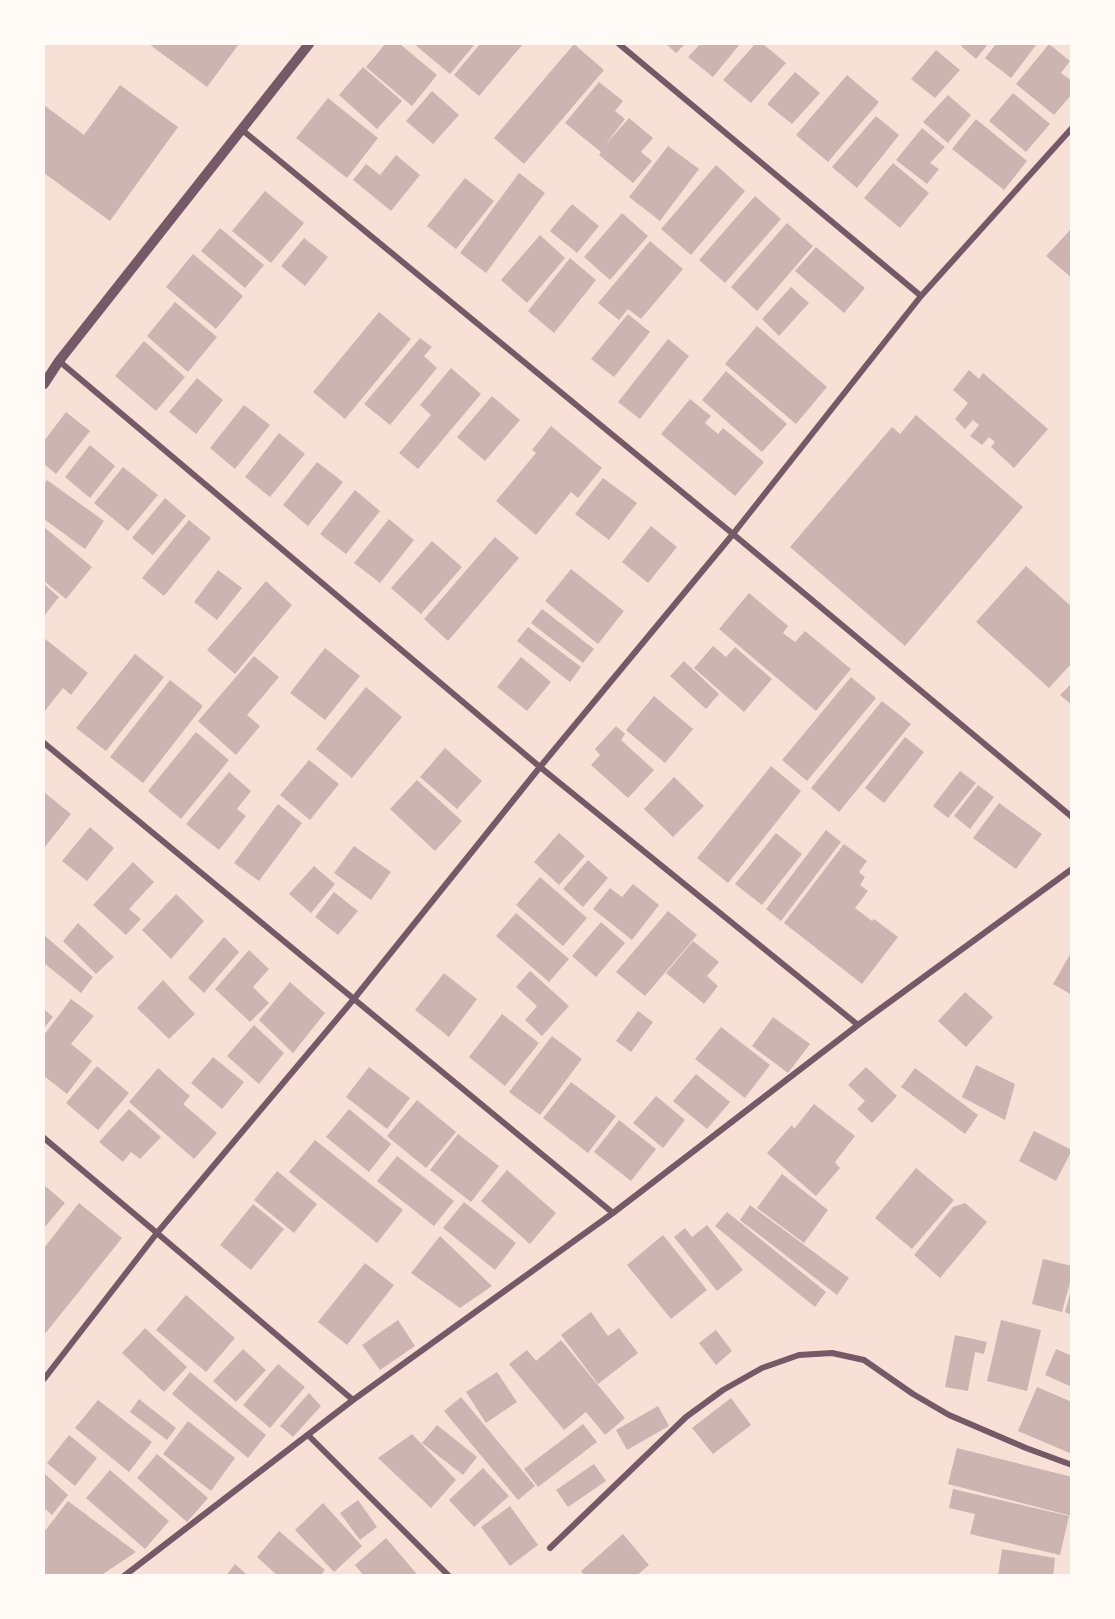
<!DOCTYPE html>
<html>
<head>
<meta charset="utf-8">
<style>
  body { margin:0 }
  #map { position:relative; width:1115px; height:1619px; overflow:hidden; background:#f7e1d7; font-family:"Times New Roman",serif }
  canvas { display:block }
  .frame { position:absolute; inset:0; border:45px solid #fffaf5; pointer-events:none }
</style>
</head>
<body>
<div id="map">
<canvas width="1115" height="1619"></canvas>
<div class="frame"></div>
</div>
<script>
const ctx = document.querySelector('canvas').getContext('2d');
ctx.lineJoin = 'round';
function fillPath(path, color) {
  ctx.fillStyle = color;
  ctx.fill(path, 'evenodd');
}
function trace(path, color, width, dash) {
  ctx.strokeStyle = color;
  ctx.lineWidth = width;
  ctx.lineCap = dash ? 'butt' : 'round';
  ctx.setLineDash(dash || []);
  ctx.stroke(path);
}
const building = new Path2D(`
  M149,44H239L207,87Z
  M385,44H400L437,75L412,106L366,67Z
  M414,44H475L450,74Z
  M480,44H523L479,96L454,75Z
  M574,44L604,70L524,164L494,138Z
  M666,44H685L676,53Z
  M700,44H740L713,77L688,57Z
  M755,44H763L786,63L751,103L723,80Z
  M963,44H988L976,59L961,46Z
  M996,44H1037L1011,78L985,58Z
  M1049,44L1070,61L1061,73L1072,81V94L1054,115L1016,84Z
  M936,50L960,70L935,98L911,79Z
  M363,67L402,101L377,129L339,95Z
  M795,72L820,93L792,124L767,104Z
  M847,75L879,102L828,162L796,135Z
  M599,82L623,101L615,111L625,119L605,145L629,118L653,138L641,152L652,161L633,183L599,155L601,152L565,123Z
  M120,85L178,127L110,221L44,173V105L84,135Z
  M432,91L459,115L433,144L406,121Z
  M1013,93L1050,124L1026,152L989,121Z
  M948,95L971,115L948,143L923,122Z
  M328,98L378,138L347,178L296,138Z
  M876,116L899,135L857,188L832,167Z
  M976,119L1027,161L1004,190L952,149Z
  M922,128L945,147L930,163L939,169L927,184L896,160Z
  M668,146L699,169L660,221L629,197Z
  M396,155L420,175L391,211L353,180L366,164L380,175Z
  M893,163L929,193L900,228L864,198Z
  M716,165L745,191L691,255L661,229Z
  M519,173L545,193L486,273L460,253Z
  M465,178L494,201L456,249L427,226Z
  M265,191L304,223L271,263L232,231Z
  M755,196L781,219L725,283L699,260Z
  M572,204L599,226L577,253L550,231Z
  M622,213L648,236L610,280L584,257Z
  M787,223L813,246L757,311L731,287Z
  M220,228L264,265L245,288L201,251Z
  M1072,228V278L1046,256Z
  M540,235L565,258L527,303L501,280Z
  M304,238L328,257L305,286L281,266Z
  M650,241L683,269L641,319L628,309L619,320L598,303Z
  M816,247L865,288L844,313L795,271Z
  M193,254L243,296L216,329L166,287Z
  M570,258L596,280L554,333L528,311Z
  M791,287L809,303L779,336L762,319Z
  M175,302L217,337L188,372L147,336Z
  M379,312L411,339L345,419L313,392Z
  M628,314L650,332L614,377L591,359Z
  M757,326L827,387L796,424L725,364Z
  M420,338L432,347L424,356L437,368L390,425L364,404Z
  M668,339L689,356L640,419L618,402Z
  M144,341L185,377L156,411L115,376Z
  M451,368L481,394L418,469L399,453L431,415L420,405Z
  M969,370L979,379L983,373L1048,429L1014,468L991,447L995,442L989,437L982,445L970,436L979,425L973,420L965,429L955,419L968,403L953,390Z
  M726,371L787,424L762,452L702,400Z
  M197,378L223,400L196,434L169,412Z
  M492,396L520,420L485,461L457,437Z
  M690,399L711,416L705,423L718,434L723,428L764,462L735,496L661,434Z
  M244,405L270,425L235,469L210,448Z
  M66,412L90,431L56,474L44,464V441Z
  M916,415L1023,507L905,646L790,547L892,427L900,434Z
  M551,426L602,468L578,498L571,492L536,535L496,501L536,453L532,450Z
  M279,433L305,454L270,497L245,477Z
  M90,445L115,466L90,498L65,477Z
  M317,462L343,482L308,526L283,505Z
  M123,467L158,495L128,531L94,503Z
  M603,478L637,503L609,540L575,514Z
  M47,480L104,521L85,549L44,519V485Z
  M355,490L380,511L346,554L320,534Z
  M165,498L186,516L153,555L132,538Z
  M389,519L414,540L380,583L354,563Z
  M189,520L211,538L164,596L142,578Z
  M651,526L677,547L648,583L622,562Z
  M44,527L92,567L66,599L44,581Z
  M495,537L519,558L448,641L424,619Z
  M432,541L462,567L421,614L391,588Z
  M1026,566L1072,607V663L1049,688L976,622Z
  M571,569L624,611L598,644L545,601Z
  M218,570L242,588L217,620L194,602Z
  M266,581L292,605L235,674L207,650Z
  M44,584L59,597L44,616Z
  M749,593L788,626L783,633L795,642L805,631L851,669L816,711L719,629Z
  M542,609L594,649L583,663L531,623Z
  M528,627L581,667L570,682L517,641Z
  M44,638L88,673L71,695L63,688L44,712Z
  M713,646L726,657L735,647L772,679L744,712L694,668Z
  M325,648L360,676L325,720L290,693Z
  M135,654L164,677L106,751L76,728Z
  M254,656L279,677L247,715L260,726L236,755L198,721Z
  M521,657L551,682L527,711L497,687Z
  M684,661L719,694L706,709L670,676Z
  M851,677L876,698L807,781L782,760Z
  M170,680L203,706L143,783L110,757Z
  M1072,683V705L1060,695Z
  M366,687L402,717L352,778L316,749Z
  M654,696L693,729L665,763L626,730Z
  M882,701L911,724L839,812L811,788Z
  M616,726L625,734L621,740L654,770L628,798L591,765L600,755L595,749Z
  M196,732L229,760L181,819L148,791Z
  M905,737L924,752L884,803L865,788Z
  M445,748L482,781L457,809L420,777Z
  M309,760L339,784L310,820L280,795Z
  M771,766L801,791L728,883L697,858Z
  M960,771L976,783L948,818L933,806Z
  M229,772L251,791L237,809L246,816L219,850L186,824Z
  M674,777L704,806L673,837L644,809Z
  M417,780L462,821L435,851L390,809Z
  M978,785L994,797L970,829L954,816Z
  M45,793L71,814L44,848V795Z
  M999,803L1042,834L1016,869L973,838Z
  M278,804L302,823L259,881L234,863Z
  M90,827L114,848L87,881L62,861Z
  M826,830L841,842L781,921L766,909Z
  M559,833L585,856L559,885L534,862Z
  M776,833L802,854L762,905L735,884Z
  M844,844L867,861L859,872L865,877L860,885L868,891L855,908L872,921L874,919L898,937L862,984L784,923Z
  M354,846L391,872L371,900L334,873Z
  M588,860L608,878L583,907L563,889Z
  M133,862L154,882L129,909L141,919L126,935L93,905Z
  M314,866L335,884L311,913L289,894Z
  M540,877L587,918L563,946L516,905Z
  M633,884L659,905L632,940L593,909L610,888L622,897Z
  M334,892L358,911L338,935L315,917Z
  M176,894L204,921L171,959L142,930Z
  M668,911L697,935L645,996L616,972Z
  M516,913L569,959L549,982L496,936Z
  M601,922L625,943L596,977L572,956Z
  M78,923L114,957L96,974L63,941Z
  M44,935L93,977L81,993L44,963Z
  M224,937L239,952L204,993L188,978Z
  M693,941L719,962L707,976L718,986L704,1004L666,973Z
  M249,950L269,969L253,987L269,1003L250,1022L215,989Z
  M1072,951V995L1053,984Z
  M530,971L569,1006L542,1036L525,1020L537,1006L516,987Z
  M444,973L477,999L449,1037L415,1010Z
  M163,980L195,1014L169,1039L137,1008Z
  M290,982L325,1013L293,1053L259,1020Z
  M965,992L993,1017L966,1047L938,1021Z
  M71,999L94,1016L71,1044L92,1061L67,1094L44,1076V1035Z
  M44,1009L53,1017L44,1028Z
  M638,1011L653,1022L631,1052L616,1041Z
  M502,1014L539,1043L505,1086L469,1057Z
  M773,1017L810,1044L788,1073L752,1046Z
  M254,1025L284,1053L259,1084L227,1056Z
  M721,1027L770,1065L745,1098L695,1059Z
  M552,1036L582,1059L540,1115L509,1092Z
  M213,1057L244,1082L222,1109L191,1083Z
  M976,1065L1015,1084L1005,1120L962,1097Z
  M97,1066L129,1093L98,1130L66,1103Z
  M369,1067L410,1098L387,1129L346,1097Z
  M866,1067L897,1096L872,1123L857,1109L865,1101L848,1085Z
  M158,1068L190,1096L183,1104L217,1133L194,1159L129,1102Z
  M915,1068L978,1115L965,1134L901,1087Z
  M696,1074L730,1102L707,1129L673,1101Z
  M571,1082L616,1116L588,1153L543,1118Z
  M656,1096L685,1120L663,1148L633,1123Z
  M417,1100L456,1132L426,1168L387,1136Z
  M814,1104L855,1136L835,1162L840,1168L816,1196L767,1153L792,1125L794,1129Z
  M129,1109L161,1137L140,1159L131,1152L123,1162L99,1142Z
  M349,1109L391,1144L369,1172L326,1137Z
  M619,1120L656,1149L631,1181L594,1152Z
  M1034,1131L1072,1150L1056,1181L1019,1161Z
  M458,1134L499,1166L471,1202L430,1170Z
  M315,1140L403,1210L377,1243L289,1172Z
  M397,1156L454,1201L434,1226L377,1181Z
  M916,1168L954,1200L912,1249L875,1218Z
  M507,1170L556,1213L530,1244L481,1201Z
  M277,1171L317,1204L294,1233L254,1200Z
  M782,1174L828,1210L804,1243L757,1208Z
  M44,1185L65,1203L44,1228Z
  M464,1202L516,1243L495,1270L443,1228Z
  M79,1203L122,1238L44,1335V1248Z
  M965,1203L987,1222L940,1278L914,1255L953,1207Z
  M253,1204L284,1229L251,1270L220,1245Z
  M750,1205L849,1278L837,1295L740,1220Z
  M727,1212L826,1292L815,1307L715,1226Z
  M707,1225L743,1270L717,1291L674,1237L685,1228L692,1237Z
  M663,1235L707,1290L671,1319L627,1265Z
  M440,1236L492,1286L460,1308L411,1273Z
  M1043,1259L1072,1266V1275L1062,1312L1032,1304Z
  M365,1263L394,1285L347,1345L318,1322Z
  M1071,1290H1072V1315L1065,1312Z
  M186,1295L235,1338L206,1372L156,1330Z
  M591,1312L608,1336L619,1328L638,1353L598,1384L561,1335Z
  M398,1320L415,1346L380,1370L362,1345Z
  M1001,1320L1041,1330L1027,1391L987,1381Z
  M145,1328L187,1367L164,1392L122,1353Z
  M716,1330L732,1351L716,1365L699,1343Z
  M955,1335L987,1342L984,1354L975,1352L968,1391L945,1387Z
  M561,1340L625,1418L605,1435L586,1412L564,1430L509,1364L527,1350L536,1361Z
  M243,1349L266,1370L236,1402L213,1381Z
  M1056,1349L1072,1356V1387L1045,1375Z
  M278,1364L305,1387L270,1428L243,1405Z
  M190,1372L266,1435L248,1458L172,1394Z
  M497,1372L517,1402L486,1423L466,1392Z
  M1037,1387L1072,1402V1454L1018,1431Z
  M309,1393L321,1406L293,1437L280,1426Z
  M461,1397L535,1486L518,1500L444,1411Z
  M731,1398L751,1425L713,1454L692,1428Z
  M139,1399L176,1428L167,1440L130,1412Z
  M98,1400L152,1442L129,1472L75,1428Z
  M658,1406L669,1426L627,1450L616,1430Z
  M188,1421L235,1458L211,1491L163,1454Z
  M583,1424L597,1442L538,1487L524,1469Z
  M437,1425L477,1457L463,1475L422,1443Z
  M412,1434L456,1480L431,1508L378,1458Z
  M69,1435L97,1458L75,1486L47,1463Z
  M957,1448L1072,1477V1516L948,1484Z
  M157,1454L208,1498L187,1522L137,1478Z
  M594,1464L606,1481L568,1507L556,1490Z
  M483,1468L509,1496L474,1527L449,1500Z
  M110,1470L169,1521L145,1549L86,1498Z
  M44,1473L68,1495L52,1515L44,1508Z
  M953,1489L1069,1516L1060,1555L970,1534L975,1514L949,1508Z
  M358,1500L377,1527L360,1540L340,1513Z
  M68,1501L136,1552L100,1576H44V1532Z
  M323,1503L362,1546L334,1572L295,1530Z
  M510,1506L538,1545L510,1566L481,1527Z
  M279,1531L325,1570L320,1576H278L257,1557Z
  M623,1534L649,1565L636,1576H585L581,1571Z
  M386,1538L416,1573L413,1576H364L355,1565Z
  M1002,1549L1055,1558L1053,1576H998Z
  M235,1564L248,1576H226Z`);
const minor = new Path2D(`
  M619,44L921,296
  M241,129L733,534L1072,817
  M59,361L540,767L858,1025
  M44,743L613,1213
  M44,1138L157,1233L353,1400
  M44,1379L157,1233L353,1000L540,767L733,534L921,296L1072,128
  M308,1435L449,1576
  M550,1548L686,1417L723,1390L762,1368L799,1355L832,1353L864,1360L913,1394L949,1415L1026,1448L1072,1465
  M124,1576L353,1400L613,1213L858,1025L1072,869`);
const tertiary = new Path2D(`
  M44,384L59,361L309,44`);
fillPath(building, '#ccb4b1');
trace(minor, '#755966', 6);
trace(tertiary, '#755966', 10);
</script>
</body>
</html>
